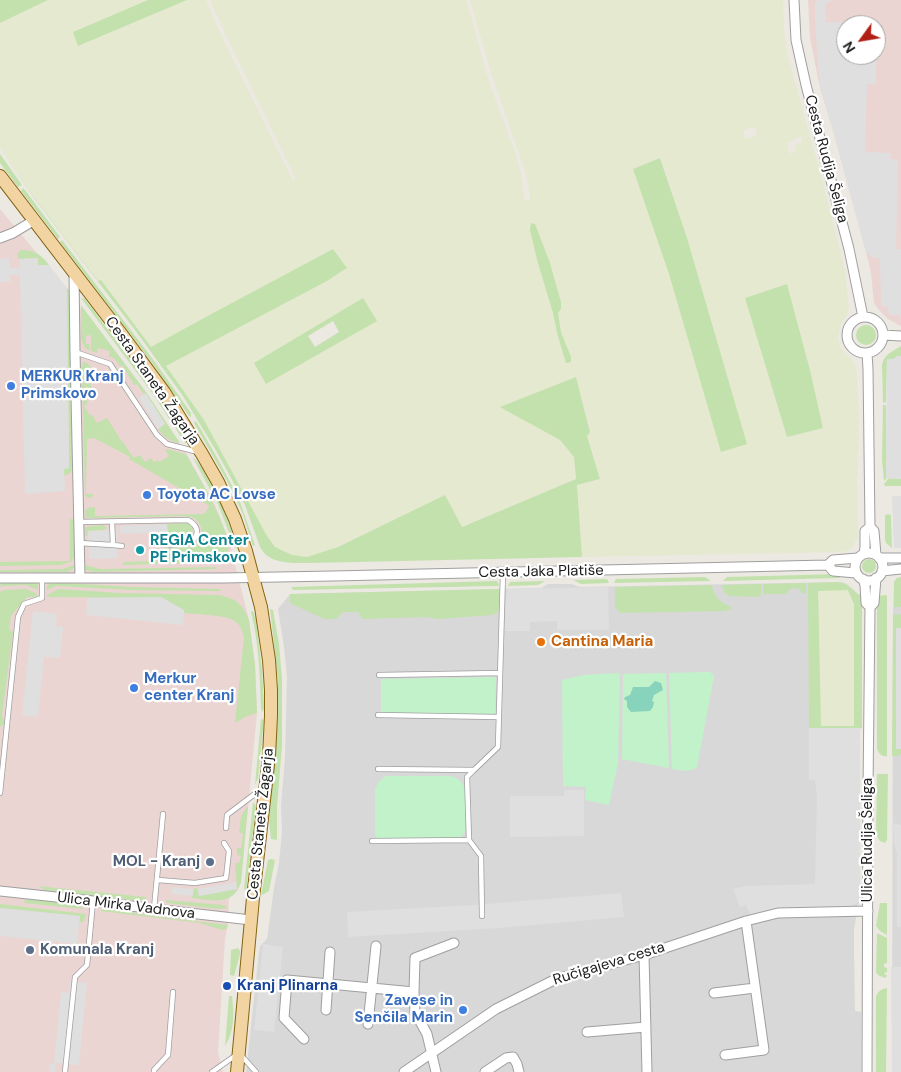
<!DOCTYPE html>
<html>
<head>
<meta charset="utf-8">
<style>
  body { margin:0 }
  #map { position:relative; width:901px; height:1072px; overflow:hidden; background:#ece9e2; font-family:"DM Sans",sans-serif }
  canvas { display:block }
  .north { position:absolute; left:836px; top:15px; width:50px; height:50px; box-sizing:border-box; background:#fff; border:1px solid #a4a4a4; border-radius:50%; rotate:238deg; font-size:14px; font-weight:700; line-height:20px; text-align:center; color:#1b1b1b }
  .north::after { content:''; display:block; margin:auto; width:18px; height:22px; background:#b11f15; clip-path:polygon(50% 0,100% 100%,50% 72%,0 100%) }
</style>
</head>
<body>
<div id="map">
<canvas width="901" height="1072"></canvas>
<div class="north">N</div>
</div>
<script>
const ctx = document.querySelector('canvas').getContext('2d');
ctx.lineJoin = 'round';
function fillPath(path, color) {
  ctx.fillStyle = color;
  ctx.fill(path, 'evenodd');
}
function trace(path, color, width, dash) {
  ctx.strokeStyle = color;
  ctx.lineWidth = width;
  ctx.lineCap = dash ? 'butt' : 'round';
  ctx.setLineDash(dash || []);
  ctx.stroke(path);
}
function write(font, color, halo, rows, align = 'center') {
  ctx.font = font + ' "DM Sans",sans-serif';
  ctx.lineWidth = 4.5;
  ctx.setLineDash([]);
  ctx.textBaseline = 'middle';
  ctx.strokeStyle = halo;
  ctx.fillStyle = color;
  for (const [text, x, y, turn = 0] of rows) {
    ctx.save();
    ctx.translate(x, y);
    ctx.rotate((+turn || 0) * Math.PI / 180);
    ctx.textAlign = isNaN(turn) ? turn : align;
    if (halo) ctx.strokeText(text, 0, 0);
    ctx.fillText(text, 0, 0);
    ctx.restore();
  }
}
const residential = new Path2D(`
  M901,577V1072H892L893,614L894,582L897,578Z
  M838,582L845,583L853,589L859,595L862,596V728L860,729V894L854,930V953L855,1011L861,1012V1072H246L259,952L260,946L267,939L274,888L279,863L282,831L281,806L285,757L287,677L284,647L278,609L290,594L541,588L548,584H571L580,587Z`);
const commercial = new Path2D(`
  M808,0H901V326L888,319L878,309L874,303L871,273L866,252L832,127L820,88L810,38ZM846,25H876V55H846Z
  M0,209L46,264L66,289L136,382L186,453L215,505L229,541L249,620L255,665L257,713L241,882L238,890L229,898L228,925L225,939L218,1052L223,1072H0Z`);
const farmland = new Path2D(`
  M48,0H148L73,32L78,46L187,0H206L223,39L293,181L296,179L227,38L210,0H466L472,20L488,79L515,152L521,173L525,201H530L528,184L524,168L491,73L470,0H783L784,28L787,53L823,183L845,271L849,307L847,315L841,324L838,337L840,346L844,353L852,360L856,367L859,411V437L857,485L858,539H856L854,546L847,551L840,552L582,557L577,485L600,479L587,435L590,432L589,424L576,377L538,427L560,440L574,457L576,479L461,527L445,495L370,533L322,553L307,557L292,555L275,547L267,536L204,420L166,366L327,281L347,268L333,249L215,312L151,348L100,281L98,282L33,196L0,148V23ZM755,127L757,136L745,139L743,130ZM801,136L802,142L794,146L795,152L790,154L787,143ZM661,158L687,238L747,444L669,274L633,169ZM530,230L550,263L561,302V309L558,313L561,332L571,357L557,333L553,313L537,260ZM786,284L790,294L810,370L823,427L787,437L745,298ZM363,298L351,336L266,384L263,359Z
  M818,590H848L854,604V726H820Z`);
const grass = new Path2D(`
  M0,0H48L0,23Z
  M148,0H187L78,46L73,32Z
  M0,148L33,196L98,281L101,280L151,347L215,312L333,249L347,268L327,281L166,366L204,420L267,536L275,547L292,555L307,557L338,547L445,495L462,527L576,479L574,457L560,440L500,407L576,377L590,432L587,436L600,479L577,485L582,557L311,563C293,563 269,565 260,547L245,505L230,476L215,449L183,396L135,330L34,198Z
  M0,154L22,185L18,187L0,163Z
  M660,158L687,238L747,444L721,452L669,274L633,169Z
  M23,188L25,190L60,237L58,239L21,191Z
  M531,223L535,224L550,263L561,302V309L558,313L561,332L571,357V362L566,363L557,333L553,313L537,260L530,230Z
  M62,240L155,362L191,413V417L189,416L153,364L60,242Z
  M21,250C33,249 42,255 49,265H38L37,258L19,259L17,254Z
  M787,284L810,370L823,428L787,437L745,298Z
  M67,288L69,290L73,469L70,473L64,476V468H69Z
  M81,298L85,299L142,375L186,441V443H185L153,394Z
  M363,298L377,321L266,384L254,363ZM333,321L339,332L315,347L308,336Z
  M81,305L146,392L180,443C170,442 163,436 158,429L165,424L146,394L144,395L137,384L134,385L122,365L120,366L115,359L109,356L110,351L98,348L97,353L91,351V335L86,336V344H89L90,351L85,348L81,340Z
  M856 335a10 10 0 1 1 20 0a10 10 0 1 1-20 0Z
  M901,346V356L894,359H887L886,402L883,403L882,365C884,354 892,352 901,346Z
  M83,362H85C95,368 91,372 90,381C90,386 93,390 95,394L86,398L88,403L84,406L90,415H92L97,423L107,418L122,442H123L133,457H137L140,455L145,462L151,458L154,462L158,460L159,462L169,456L165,450L167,449L185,454L187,456L209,495L220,518L229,541L228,550L223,558L218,562L214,563L159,564V549L190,547L198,542L201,534V527L199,523L195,519L191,517L181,516L85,518V510L88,508L95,507V516L202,514L205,513L209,507L208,505L129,459L130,457L94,438L87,439L86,494H93V496L89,498L85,496L82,367Z
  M883,405H886L887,478L884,481L882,460Z
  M196,421L219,461L239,499L255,545L253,546L242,512L227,481L194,423Z
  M193,458C208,468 234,531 237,549L234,546L218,504Z
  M889,478L901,479V486H885L884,484Z
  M888,514L891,515L892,548L886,543L885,539V515Z
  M70,519H74V559H72V561L61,565L0,566V562L70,561Z
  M187,523L190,524L193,530C191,544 170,540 159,540V532H167V524Z
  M103,525L107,528L103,530L88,531V536L85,535V527Z
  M862 566a7 7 0 1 1 14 0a7 7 0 1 1-14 0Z
  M158,561V564L123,565V562Z
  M74,565V568L68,572H0V570L62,569Z
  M85,565L100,569L216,567L217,569L93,572L86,570L84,566Z
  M840,574V578L723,581L727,577Z
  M705,577L711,581L614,583L616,579Z
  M901,577V607H894V582L897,578Z
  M607,579L609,583L581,584L573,580Z
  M497,581L499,585L498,586L293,590L291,587Z
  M545,581L538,585L508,586L510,582Z
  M52,582L132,587L220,589L221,591L132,590L56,586L47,590V586Z
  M838,582C851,584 852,592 862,596V728H809L808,583ZM848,590L854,604V726H821L818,591Z
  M1,583H36L38,585V590L26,585L3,586L0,587Z
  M806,583V593L803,594C799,586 791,586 786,594H763V584Z
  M761,584V595L759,597L729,596L724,592L722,585Z
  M712,585C714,597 720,602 731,607L732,609L724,611L620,613L615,607V587Z
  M27,589L37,594L36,597H27L11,616L9,629L13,632L2,715L4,721V724L0,727V592L4,590Z
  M59,589L120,593L220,595L235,600L243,608L249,620L255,665L257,713L245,717L235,723L244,637C242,631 241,626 236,622C227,614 197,615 184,613V610L161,598L47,597V595Z
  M499,589V609L497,613L492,615L439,619L425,617L362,619L358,612H343L336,619H324L290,603V594Z
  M887,595V756C882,757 879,754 877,749V596Z
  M270,609L273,610L279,644L282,679V746L277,807V840L271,839L269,822L278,716V680Z
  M253,611L256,619L262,670L264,707L263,712L261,709C260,677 259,643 251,612Z
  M901,613V628H896V749H901V754L898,756H892L893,614L900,615Z
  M261,719L264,720L258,778L255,785Z
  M877,774H888L887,840L885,843L880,841L876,835Z
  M253,803H254L256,806L246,893L244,888Z
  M248,806L241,882C233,907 212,900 192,898L194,888L198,889L199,896L237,889L235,863H239L241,856L237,855V848H241L243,833H239L241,816Z
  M271,859L275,860L269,891L264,894L261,895L268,860Z
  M38,886L145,897L147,898L140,901L45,890Z
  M25,899L77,904L84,909L24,903Z
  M165,900L224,905L228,908L219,909L174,904L168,903Z
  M880,903H887V935L880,931L876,926Z
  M0,904L86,914L84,921L79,923L80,916L0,908Z
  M105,908L153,916L228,925L226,929L222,930L200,923L100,911Z
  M877,933L887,938V963L884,964V967L887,968V972L884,973L887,976L885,978L878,975L876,972Z
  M238,948L240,951V954L234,976L230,975L231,950Z
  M887,988L886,1072H876V996C879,991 881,989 887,988Z
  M229,996H232C234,1013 235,1031 225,1046Z`);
const park = new Path2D(`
  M707,672H710L714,676L697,767C689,773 681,770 672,769L669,673Z
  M620,673L618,763L609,805L585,800L586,787L563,786L562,680L583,675Z
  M666,673L669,768L622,759L623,674Z
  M496,677L495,714L381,713V679Z
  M386,776H450C458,778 462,781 465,789V832L461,837L457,839H378L375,835V790C377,783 380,780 386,776Z`);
const pitch = new Path2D(`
  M655,681L661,683L663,690L654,695L652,701L654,702L653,707L650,711L631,712L627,707V701L624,699L625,697L630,695L633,687H649Z`);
const parking = new Path2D(`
  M817,0H833L828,2L825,6L826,22L877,24L876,84H867L865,152L891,153L890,159L898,160L896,249H901V323L900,315H890L888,311V306H881L880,258H874L866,252L832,127L820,88L815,22V4ZM846,25H876V55H846Z
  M9,258L10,268H20L19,259L38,258V265H49L67,288L69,468L64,469L65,491L25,494L20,275H10V282H0V259Z
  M901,349V479L886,478L887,359H893L897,356H901Z
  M145,393L165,424L158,429L139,398Z
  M892,496H901V548H894Z
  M167,524L168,532L120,534V526Z
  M117,530L118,558L89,559L88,531Z
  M608,587L609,630H557V621L530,622V631H504L507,589Z
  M161,597L184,610L183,625L86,615L87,598Z
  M33,611L57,614L56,626L63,627L60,658L44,657L38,717L22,715Z
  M896,628H901V749H896Z
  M809,728H860V899L857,903L850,907L844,908H781L750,915L746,905L740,907L733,889L746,886L815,884L817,795L815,780H809Z
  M564,790H584V836L510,837V796H564Z
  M893,823L901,825V927H897V855L894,842Z
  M236,882L237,889L199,896L198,889Z
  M172,887L193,889V896L171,894Z
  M621,893L624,917L499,928L348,937L347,912L474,905Z
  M0,908L80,916L77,944L0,936Z
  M263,944L283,947L274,1032L254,1030Z
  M891,967H901V1072H892Z
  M70,981L87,983L79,1065L56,1063L55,1072H49L50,1064H54L61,992L69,993Z`);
const lane = new Path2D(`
  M75,352L110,364L157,435L167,444L198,452
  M79,522L188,520C193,523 197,526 197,532C196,548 168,544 157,544
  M79,543L113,545L112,522
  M113,545L122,546
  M379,675L500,673
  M378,715L499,717
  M378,769L474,770L498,747L503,573
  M474,770L467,777L469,840L481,856L482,916
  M0,793L18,617L24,604L42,598V578
  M226,828L227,815L264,787
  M372,841L469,840
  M158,880L195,883L226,878L229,851L224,843
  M154,909L163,814
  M65,1072L75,977L87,965L93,901
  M154,1072V1070L168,1055L173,992
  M212,1072L239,1053L256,1072`);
const street = new Path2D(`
  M794,0L796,40L806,85L849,249L863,317
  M0,238L13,233L33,221
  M74,274L75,352L80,577
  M847 335a18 18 0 1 1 36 0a18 18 0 1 1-36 0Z
  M883,335L901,336
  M867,353L868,369L870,527L874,531L876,555
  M855 567a14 14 0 1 1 28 0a14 14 0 1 1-28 0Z
  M864,554L865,547V531L870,527
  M879,558H901
  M828,565L833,571L856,573
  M882,571L901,569
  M0,578H223L333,576L828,565L833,560L858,558
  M863,579L865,585L866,603L870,607L868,789L867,1072
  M870,607L874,603L876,578
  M0,891L93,901L154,909L251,920
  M644,955L647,1072
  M714,993L755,988
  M326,1010L330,952
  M368,1024L376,946
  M587,1032L646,1027
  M304,1039L284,1018L287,980L414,992
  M725,1055L764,1050L746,921
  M404,1072L496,1009L556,979L644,955L746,921L778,913L868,911
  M436,1072L427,1034L415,1012L414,992L415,958L454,943
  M485,1072L506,1058L513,1057L517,1064L519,1072`);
const primary = new Path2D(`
  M0,176L122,335L164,392L202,454L218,482L235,519L246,551L261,607L269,660L271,690V716L269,756L253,898L237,1072`);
const markers = [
  [11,386,5,"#3f7fe0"],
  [147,495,5,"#3f7fe0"],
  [140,550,5,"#0f9aa8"],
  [541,642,5,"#e8710a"],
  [134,688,5,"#3f7fe0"],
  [210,862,5,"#5c6f8a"],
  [30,950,5,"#5c6f8a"],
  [227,986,5,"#1a4fb4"],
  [463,1010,5,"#3f7fe0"]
];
const streetNames = [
  ["Cesta Rudija Šeliga",826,159,75],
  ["Cesta Staneta Žagarja",152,381,55],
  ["Cesta Jaka Platiše",541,572,-1],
  ["Cesta Staneta Žagarja",261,824,-84],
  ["Ulica Rudija Šeliga",868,840,-90],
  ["Ulica Mirka Vadnova",126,906,7],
  ["Ručigajeva cesta",609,964,-17]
];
const shopNames = [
  ["MERKUR Kranj",21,377],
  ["Primskovo",21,394],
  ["Toyota AC Lovse",157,495],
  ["Merkur",144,679],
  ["center Kranj",144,696],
  ["Zavese in",453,1001,"right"],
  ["Senčila Marin",453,1018,"right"]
];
const cultureNames = [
  ["REGIA Center",150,541],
  ["PE Primskovo",150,558]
];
const foodNames = [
  ["Cantina Maria",551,642]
];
const serviceNames = [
  ["MOL - Kranj",200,862],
  ["Komunala Kranj",40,950,"left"]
];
const transitNames = [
  ["Kranj Plinarna",237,986]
];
fillPath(residential, '#d9d8d8');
fillPath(commercial, '#ebd5d2');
fillPath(farmland, '#e5e9cf');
fillPath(grass, '#c3e1ac');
fillPath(park, '#c2f2c9');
fillPath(pitch, '#88d3bb');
fillPath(parking, '#dfdfdf');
trace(lane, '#9f9f9f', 6);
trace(street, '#9f9f9f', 11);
trace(primary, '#836410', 14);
trace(lane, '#fff', 4.5);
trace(street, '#fff', 9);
trace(primary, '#f1d4a2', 12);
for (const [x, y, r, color] of markers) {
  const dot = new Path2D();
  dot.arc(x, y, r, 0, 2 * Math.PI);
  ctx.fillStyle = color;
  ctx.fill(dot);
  trace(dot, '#fff', 2);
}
write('15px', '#1b1b1b', '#fff', streetNames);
write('bold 15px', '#366cbe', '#fff', shopNames, 'left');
write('bold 15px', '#0d838f', '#fff', cultureNames, 'left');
write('bold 15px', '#c56008', '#fff', foodNames, 'left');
write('bold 15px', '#4e5e75', '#fff', serviceNames, 'right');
write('bold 15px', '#164399', '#fff', transitNames, 'left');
</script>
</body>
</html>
